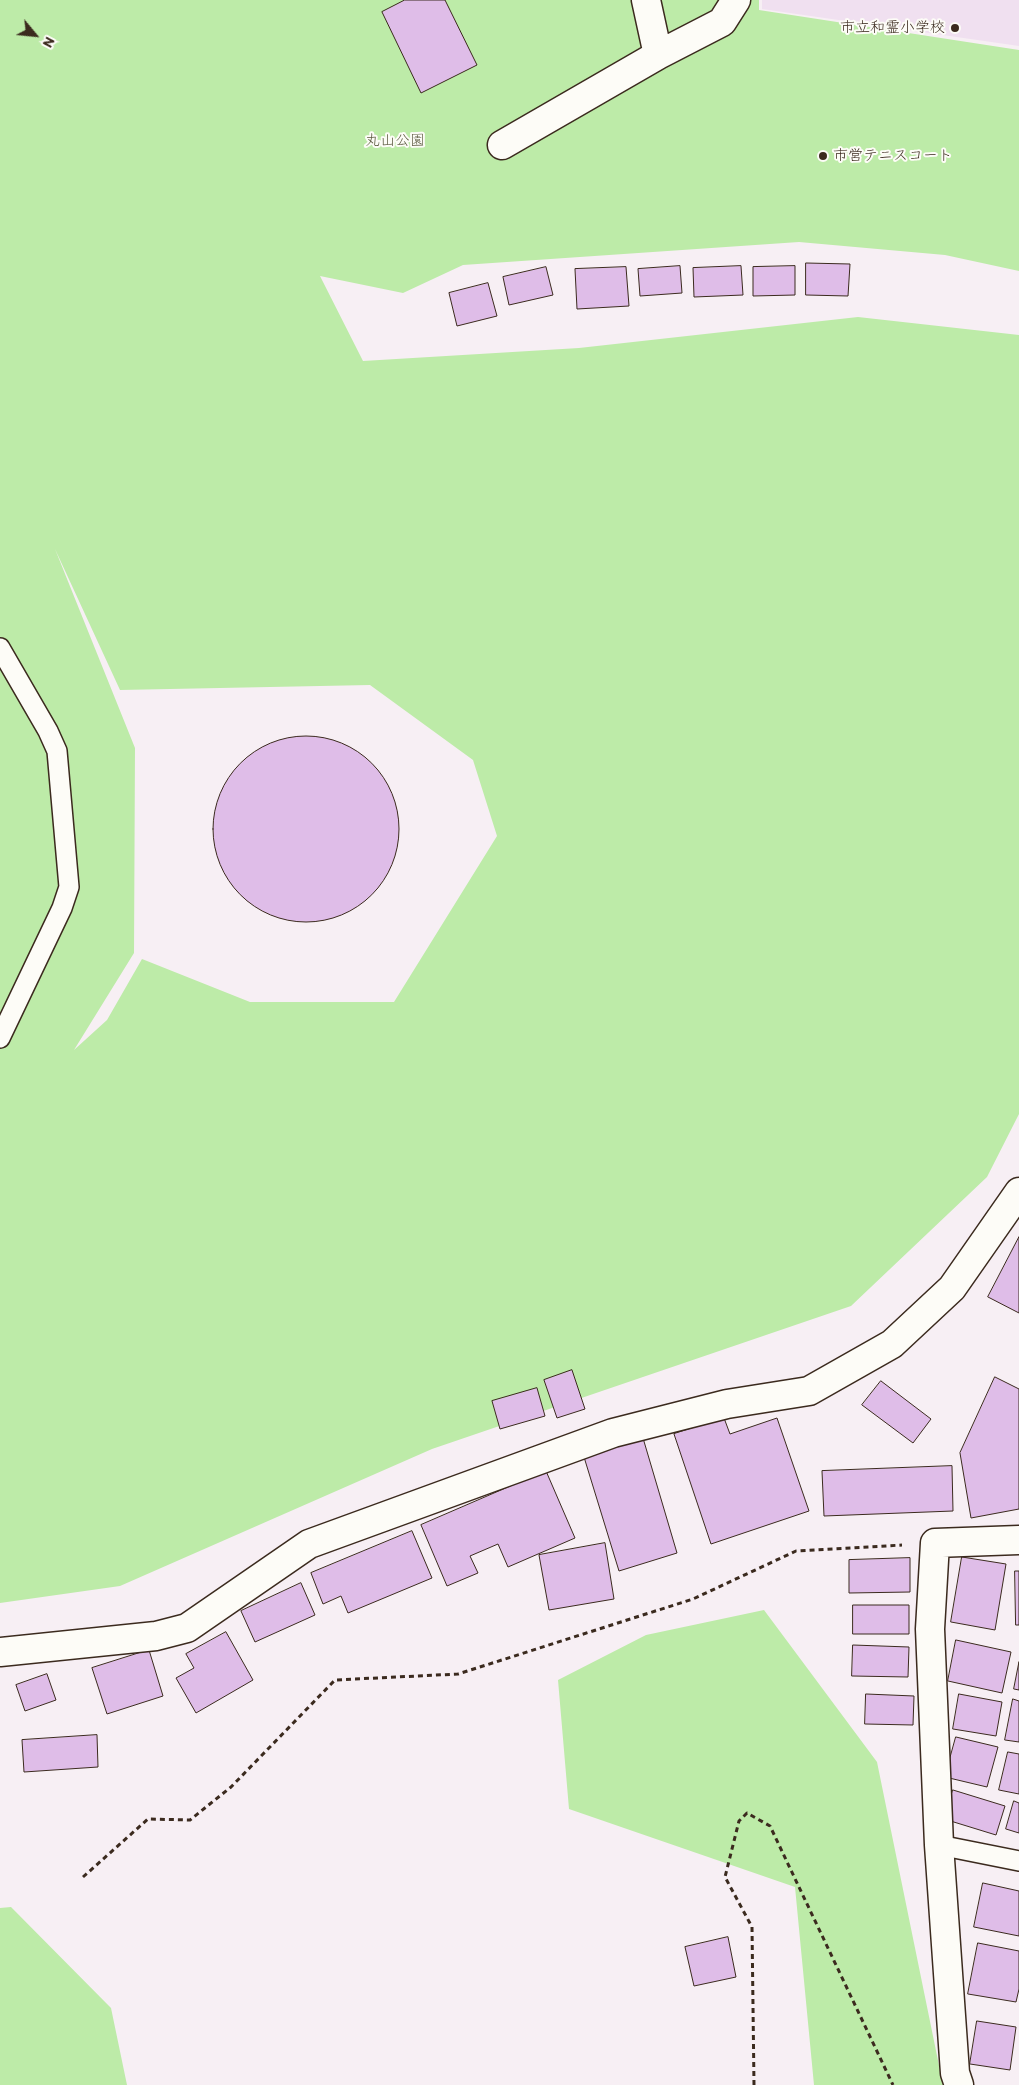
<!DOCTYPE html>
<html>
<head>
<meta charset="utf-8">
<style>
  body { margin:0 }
  #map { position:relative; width:1019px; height:2085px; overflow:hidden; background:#f7eff4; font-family:Itim,sans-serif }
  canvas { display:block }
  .north { position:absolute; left:10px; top:10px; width:50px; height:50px; -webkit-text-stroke:4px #fdfcf7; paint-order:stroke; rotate:118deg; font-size:14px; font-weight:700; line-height:20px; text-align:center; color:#3b2a1e }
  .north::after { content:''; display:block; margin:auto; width:18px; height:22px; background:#3b2a1e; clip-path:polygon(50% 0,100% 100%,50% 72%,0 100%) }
</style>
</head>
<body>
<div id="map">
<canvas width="1019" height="2085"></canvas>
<div class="north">N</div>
</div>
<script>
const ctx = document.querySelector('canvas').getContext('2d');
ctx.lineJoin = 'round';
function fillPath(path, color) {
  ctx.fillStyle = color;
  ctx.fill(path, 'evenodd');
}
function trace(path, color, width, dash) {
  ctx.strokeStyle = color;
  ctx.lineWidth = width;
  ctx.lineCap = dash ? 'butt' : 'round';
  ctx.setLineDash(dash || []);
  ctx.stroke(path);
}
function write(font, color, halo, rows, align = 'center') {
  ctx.font = font + ' Itim,"Klee One",sans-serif';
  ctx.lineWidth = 4;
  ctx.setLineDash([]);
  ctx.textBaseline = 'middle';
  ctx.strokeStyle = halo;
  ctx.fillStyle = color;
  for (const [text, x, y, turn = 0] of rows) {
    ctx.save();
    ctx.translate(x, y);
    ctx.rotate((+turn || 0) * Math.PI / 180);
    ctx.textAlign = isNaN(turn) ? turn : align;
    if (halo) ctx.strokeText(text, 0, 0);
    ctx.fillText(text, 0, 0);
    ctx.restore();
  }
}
const built = new Path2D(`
  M762,0H1019V46L762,9Z`);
const green = new Path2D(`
  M0,0H759V10L1019,50V271L945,255L799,242L463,265L403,293L320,276L363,361L579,348L858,317L1019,335V1114L987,1177L851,1306L432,1449L120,1586L0,1603ZM55,549L120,690L370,685L473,760L497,836L394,1002H250L142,959L107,1020L74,1050L134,953L135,748Z
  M764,1610L877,1762L943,2085H814L795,1887L569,1809L558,1680L646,1635Z
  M11,1907L111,2008L127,2085H0V1908Z`);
const building = new Path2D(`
  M405,0H445L477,65L421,93L382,12Z
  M806,263L850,264L848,296L806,295Z
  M680,266L682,293L640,296L638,269Z
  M741,266L743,295L694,297L693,268Z
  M795,266V295L753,296V267Z
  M546,267L553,295L509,305L503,277Z
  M626,267L629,306L577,309L575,269Z
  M488,283L497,316L457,326L449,293Z
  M213 829a93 93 0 1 1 186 0a93 93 0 1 1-186 0Z
  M1019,1237V1313L988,1297Z
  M572,1370L585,1409L557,1418L544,1380Z
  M995,1377L1019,1389V1509L971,1518L960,1453Z
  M881,1381L931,1419L913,1443L862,1405Z
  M537,1388L545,1416L500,1429L492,1401Z
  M724,1418L730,1434L777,1418L809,1511L711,1544L674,1434Z
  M643,1438L677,1553L619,1571L584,1457Z
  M952,1466L953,1511L824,1516L822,1471Z
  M546,1471L575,1538L508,1567L498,1544L470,1556L478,1573L447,1586L421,1525Z
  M412,1531L432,1578L348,1613L341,1596L323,1604L311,1573Z
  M605,1543L614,1599L549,1610L539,1555Z
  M962,1557L1006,1564L995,1630L951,1622Z
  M910,1558V1592L849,1593V1560Z
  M1015,1571H1019V1625H1016Z
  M301,1583L315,1615L255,1642L241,1611Z
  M853,1605H909V1634H853Z
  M226,1632L253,1680L196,1713L176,1678L194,1668L186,1654Z
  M956,1640L1011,1652L1002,1693L948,1681Z
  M853,1645L909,1647L908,1677L852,1676Z
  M149,1650L163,1696L107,1714L92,1668Z
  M1019,1662V1690L1014,1689Z
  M47,1674L56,1700L25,1711L16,1685Z
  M866,1694L914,1696L913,1725L865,1724Z
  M959,1694L1002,1702L996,1736L953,1729Z
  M1013,1699L1019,1701V1742L1005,1740Z
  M97,1735L98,1767L24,1772L22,1740Z
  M956,1737L998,1747L987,1787L945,1777Z
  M1008,1752L1019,1754V1794L999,1790Z
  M953,1790L1005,1806L996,1835L944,1819Z
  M1014,1801L1019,1803V1833L1006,1829Z
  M983,1883L1019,1891V1936L974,1927Z
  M728,1937L736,1977L694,1986L685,1947Z
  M978,1943L1019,1951V1989L1016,2002L968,1994Z
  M977,2021L1016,2027L1010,2070L970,2064Z`);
const path = new Path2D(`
  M83,1877L148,1819L190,1820L231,1787L335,1680L458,1674L693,1599L796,1551L902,1545
  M754,2085L752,1927L725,1877L739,1821L747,1813L770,1826L893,2085`);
const lane = new Path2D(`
  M0,648L48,731L57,751L69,887L62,908L0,1038
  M939,1845L1019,1861`);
const street = new Path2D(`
  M646,0L658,55
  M502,145L658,55L722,22L736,0
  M0,1652L156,1636L187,1628L309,1544L613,1433L727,1404L809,1391L892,1344L952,1288L1019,1192
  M959,2085L955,2073L939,1845L930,1629L935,1543L1019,1540`);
const markers = [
  [955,28,5,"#3b2a1e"],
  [823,156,5,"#3b2a1e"]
];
const poiNames = [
  ["市立和霊小学校",945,28],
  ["市営テニスコート",833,156,"left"]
];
const parkNames = [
  ["丸山公園",395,141]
];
fillPath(built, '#f0e0f0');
fillPath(green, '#bdeba8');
fillPath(building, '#dfbde8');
trace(building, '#3b2a1e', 1);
trace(lane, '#3b2a1e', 22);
trace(street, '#3b2a1e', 31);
trace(path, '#3b2a1e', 3, [5, 4]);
trace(lane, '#fdfcf7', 19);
trace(street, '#fdfcf7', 28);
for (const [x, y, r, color] of markers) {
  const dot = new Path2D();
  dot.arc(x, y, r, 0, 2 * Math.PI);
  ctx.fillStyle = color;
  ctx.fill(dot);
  trace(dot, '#fdfcf7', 2);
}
write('15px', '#3b2a1e', '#fdfcf7', poiNames, 'right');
write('15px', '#5c5a40', '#fdfcf7', parkNames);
</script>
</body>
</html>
